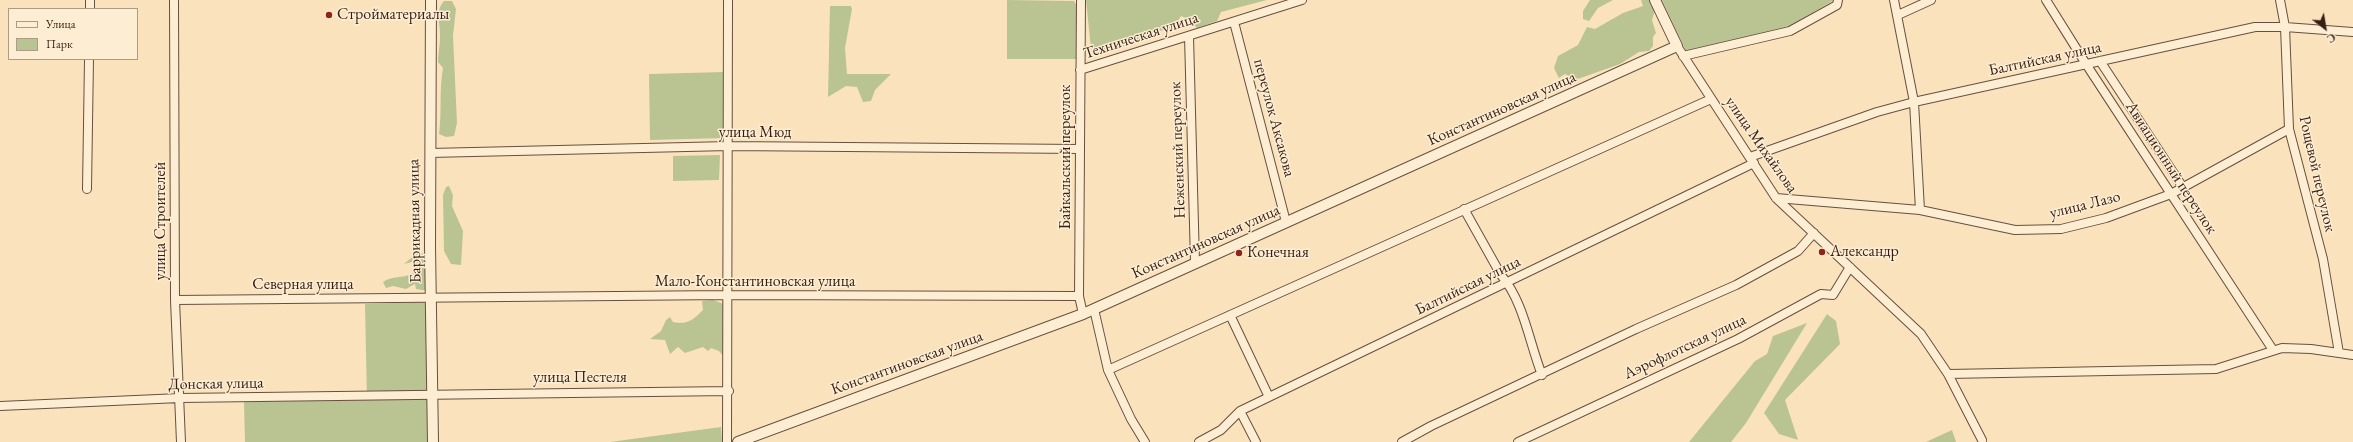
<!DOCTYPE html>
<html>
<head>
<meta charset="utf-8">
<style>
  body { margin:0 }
  #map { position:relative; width:2353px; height:442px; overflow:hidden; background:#fae3bc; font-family:"EB Garamond",serif }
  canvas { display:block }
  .legend { position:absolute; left:8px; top:8px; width:130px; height:52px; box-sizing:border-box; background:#fcedd3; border:1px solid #ad9a87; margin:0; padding:5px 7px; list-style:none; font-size:12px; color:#371e15 }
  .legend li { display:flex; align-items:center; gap:8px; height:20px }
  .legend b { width:20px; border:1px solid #ad9a87 }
  .north { position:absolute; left:2305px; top:8px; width:40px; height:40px; -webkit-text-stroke:3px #fcedd3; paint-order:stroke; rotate:149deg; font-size:11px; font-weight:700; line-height:16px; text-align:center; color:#371e15 }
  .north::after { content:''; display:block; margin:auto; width:14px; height:18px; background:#371e15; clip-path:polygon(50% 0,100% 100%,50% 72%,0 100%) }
</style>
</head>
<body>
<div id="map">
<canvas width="2353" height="442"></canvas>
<ul class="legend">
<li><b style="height:5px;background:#fcedd3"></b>Улица</li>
<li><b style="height:11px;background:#bac493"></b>Парк</li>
</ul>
<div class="north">С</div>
</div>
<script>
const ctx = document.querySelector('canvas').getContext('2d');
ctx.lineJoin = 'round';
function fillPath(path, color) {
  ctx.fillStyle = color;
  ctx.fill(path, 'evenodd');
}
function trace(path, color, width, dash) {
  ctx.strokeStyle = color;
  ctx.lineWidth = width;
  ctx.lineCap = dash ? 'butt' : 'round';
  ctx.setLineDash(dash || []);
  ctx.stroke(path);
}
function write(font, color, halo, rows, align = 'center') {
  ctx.font = font + ' "EB Garamond",serif';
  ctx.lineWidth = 3;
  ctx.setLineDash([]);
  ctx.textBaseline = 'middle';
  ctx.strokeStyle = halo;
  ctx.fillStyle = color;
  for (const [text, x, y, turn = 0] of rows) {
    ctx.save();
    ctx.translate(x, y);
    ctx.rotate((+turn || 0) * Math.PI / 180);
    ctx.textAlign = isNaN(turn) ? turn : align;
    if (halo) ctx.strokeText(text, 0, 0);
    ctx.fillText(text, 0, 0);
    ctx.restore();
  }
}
const green = new Path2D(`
  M1007,0L1074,1L1077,6L1079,59H1007Z
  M1086,0H1267L1221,12L1217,21L1197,28L1189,19L1181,16L1177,22L1168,30L1156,31L1139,42L1098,54L1091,49Z
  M1590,0H1613L1598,8L1589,21L1583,19V11Z
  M1641,0H1652L1655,10L1652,20L1656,33L1653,37V46L1649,51L1639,52L1620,64L1575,80L1565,74L1559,78L1554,68L1558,56L1578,45L1587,27L1595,29L1623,13L1643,6Z
  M1662,0H1834L1788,27L1686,51Z
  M444,1H452L456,9L453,36L457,123L454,136L446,137L439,134C442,112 439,90 443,68L438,62C438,54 440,46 440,37C441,24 434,12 444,1Z
  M830,6H851L852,9L845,48L847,74H891L875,90L871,101L863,102L857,87L846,86L828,97Z
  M724,72L726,138L650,140L649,74Z
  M720,155L719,180L673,181V156Z
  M449,186L453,195L452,206L463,231L461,265L451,264L444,251L443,195L446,187Z
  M417,253L427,254L429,291L416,289L415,284L406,289L393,286L386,288L383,282C393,275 405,279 415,272V265L412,262L404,264Z
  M713,300L724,304V357L719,351L711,348L708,351L703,347L685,353L678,347L670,354L665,340L650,339L661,331L666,320L670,317L673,322C687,325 693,320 703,310L702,301Z
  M428,302L429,442H245L244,402L367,400L365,304Z
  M1827,314L1836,321L1840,344L1785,400L1798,440L1779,434L1764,413Z
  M1807,323L1746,423L1731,442H1689L1755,361L1767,354L1773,336Z
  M721,427L722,442H610Z
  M1952,430L1956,442H1926Z`);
const minor = new Path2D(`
  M174,0L175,300L181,442
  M1081,0L1079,296L1083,314
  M1894,0L1914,102L1920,210
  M2046,0L2086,64L2273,350
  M2280,0L2285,27L2289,129L2323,259L2339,353
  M90,9V0
  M1898,15L1931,0
  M1234,22L1286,222
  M1189,36L1195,263
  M1677,46L1776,198L1921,334L1948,374L1982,440
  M1683,56L1790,31L1837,5L1838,0
  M2100,61L2182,186
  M1080,70L1302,0
  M430,153L729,146L1080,149
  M1750,157L1877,112L1914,102L2255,27H2285L2353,32
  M87,189L89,59
  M1776,198L1920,210L2015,230L2061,229L2106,218L2171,194L2289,129
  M1464,209L1501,275C1524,302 1529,342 1542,375
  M175,300L727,295L1079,296
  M1094,309L1108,370L1131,419L1145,442
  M1230,315L1269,397
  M1108,370L1711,99
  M1948,374L2216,369L2282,348L2311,349L2353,355
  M0,406L180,398L729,391
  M1240,411L1256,442
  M727,442L728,0
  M1199,442L1221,430L1240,411L1754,163
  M1402,442L1431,426L1636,329L1736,285L1798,251L1814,233
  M1518,442L1738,339L1821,294L1833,295L1850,267`);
const tertiary = new Path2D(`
  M431,0L430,246L433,442
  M738,442L1083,314L1677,46L1655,0`);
const markers = [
  [329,15,4,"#8f2418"],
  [1822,252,4,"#8f2418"],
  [1239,253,4,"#8f2418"]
];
const poiNames = [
  ["Стройматериалы",337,15],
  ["Александр",1830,252],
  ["Конечная",1247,253]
];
const streetNames = [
  ["Техническая улица",1141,36,-18],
  ["Балтийская улица",2045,59,-12],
  ["Константиновская улица",1502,109,-24],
  ["переулок Аксакова",1274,118,75],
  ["улица Мюд",755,133],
  ["улица Михайлова",1761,145,55],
  ["Неженский переулок",1178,150,-92],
  ["Байкальский переулок",1066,157,-90],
  ["Авиационный переулок",2171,168,57],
  ["Рощевой переулок",2317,174,77],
  ["улица Лазо",2085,205,-14],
  ["улица Строителей",161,221,-90],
  ["Баррикадная улица",415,221,-91],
  ["Константиновская улица",1206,242,-24],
  ["Мало-Константиновская улица",755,282],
  ["Северная улица",303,285],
  ["Балтийская улица",1468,286,-26],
  ["Аэрофлотская улица",1685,347,-25],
  ["Константиновская улица",907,363,-20],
  ["улица Пестеля",580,378],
  ["Донская улица",216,384,-1]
];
fillPath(green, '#bac493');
trace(minor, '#684f3f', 10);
trace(tertiary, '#684f3f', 12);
trace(minor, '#fcedd3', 8);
trace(tertiary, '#fcedd3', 10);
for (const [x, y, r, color] of markers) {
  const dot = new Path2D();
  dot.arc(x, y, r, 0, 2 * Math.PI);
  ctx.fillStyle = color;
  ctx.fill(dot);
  trace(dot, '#fcedd3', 1.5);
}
write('16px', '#371e15', '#fcedd3', poiNames, 'left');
write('16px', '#371e15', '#fcedd3', streetNames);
</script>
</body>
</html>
